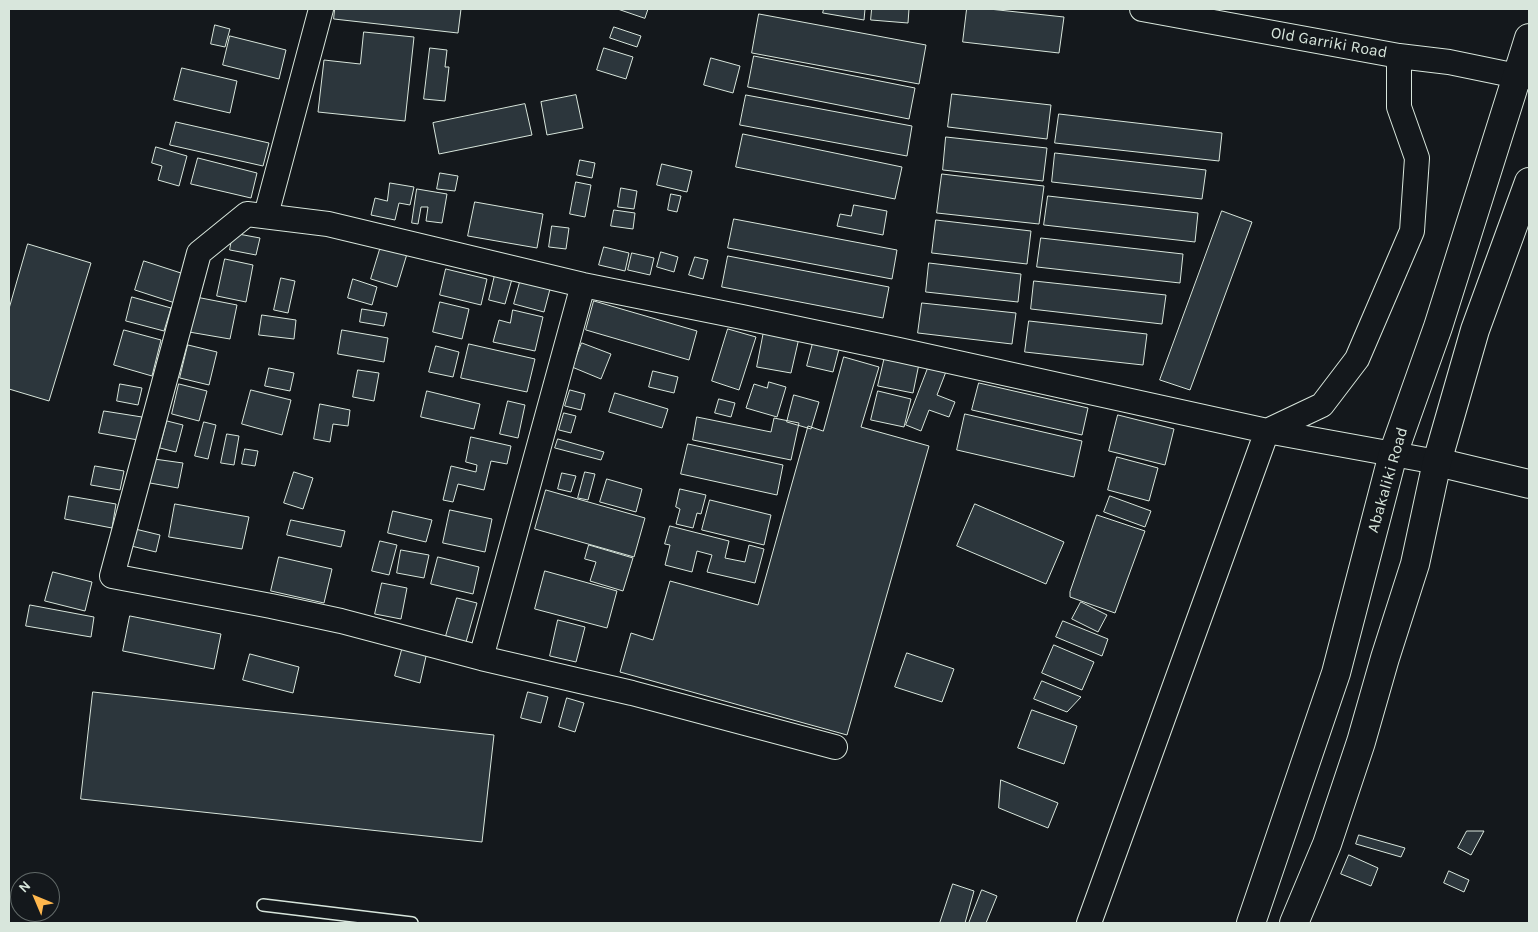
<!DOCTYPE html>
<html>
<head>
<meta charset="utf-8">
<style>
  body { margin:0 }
  #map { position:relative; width:1538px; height:932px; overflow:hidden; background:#14181c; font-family:Karla,sans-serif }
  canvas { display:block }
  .frame { position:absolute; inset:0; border:10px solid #d8e6dc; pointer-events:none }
  .north { position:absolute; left:10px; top:872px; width:50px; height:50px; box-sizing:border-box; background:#14181c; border:1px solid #626a69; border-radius:50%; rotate:315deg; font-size:14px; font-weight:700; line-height:20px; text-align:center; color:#d8e6dc }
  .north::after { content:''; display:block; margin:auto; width:18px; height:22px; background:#ffb74d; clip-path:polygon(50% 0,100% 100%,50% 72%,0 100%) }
</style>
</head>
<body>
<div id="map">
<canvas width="1538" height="932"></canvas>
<div class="frame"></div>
<div class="north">N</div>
</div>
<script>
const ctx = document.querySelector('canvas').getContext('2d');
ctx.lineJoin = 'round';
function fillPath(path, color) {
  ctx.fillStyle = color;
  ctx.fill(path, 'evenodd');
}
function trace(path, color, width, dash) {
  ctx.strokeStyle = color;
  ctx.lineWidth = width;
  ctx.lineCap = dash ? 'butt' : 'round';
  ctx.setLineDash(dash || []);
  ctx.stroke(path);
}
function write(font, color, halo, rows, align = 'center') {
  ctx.font = font + ' Karla,sans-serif';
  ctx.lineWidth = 4;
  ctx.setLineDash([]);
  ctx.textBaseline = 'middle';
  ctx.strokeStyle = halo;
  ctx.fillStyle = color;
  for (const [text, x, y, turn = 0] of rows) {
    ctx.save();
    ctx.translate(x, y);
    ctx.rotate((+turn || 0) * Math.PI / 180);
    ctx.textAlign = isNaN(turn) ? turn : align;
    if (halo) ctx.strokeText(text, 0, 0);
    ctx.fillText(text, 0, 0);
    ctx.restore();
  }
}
const building = new Path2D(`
  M335,9H461L458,33L334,19Z
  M618,9H648L645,18Z
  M824,9H865L864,20L823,13Z
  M872,9H909L908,23L871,20Z
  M967,9H989L1064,17L1059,53L963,42Z
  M759,14L926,45L919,84L752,53Z
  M215,25L230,29L225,47L211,44Z
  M614,27L641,36L637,47L610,38Z
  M364,32L414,37L405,121L318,112L324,60L360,64Z
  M230,36L286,50L279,79L223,65Z
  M430,48L447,50L445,67H449L445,101L424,99Z
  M604,48L633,57L626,79L597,70Z
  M754,56L915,88L909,119L748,87Z
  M711,58L740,66L733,93L704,85Z
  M182,68L237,81L230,113L174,100Z
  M952,94L1051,105L1047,139L948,127Z
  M576,95L583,128L547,135L541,102Z
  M746,95L912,126L907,156L740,125Z
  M525,104L532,135L439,154L433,123Z
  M1059,114L1222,133L1219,161L1055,143Z
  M176,122L269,143L263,166L170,145Z
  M743,134L902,167L895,199L736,167Z
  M946,137L1047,148L1043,181L943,170Z
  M156,147L187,156L179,186L158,180L162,166L152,163Z
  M1055,153L1206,170L1202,199L1052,182Z
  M198,158L257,173L251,198L191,184Z
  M580,160L595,163L592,178L577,175Z
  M662,164L692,171L687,192L657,185Z
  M440,173L458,176L455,191L437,189Z
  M942,174L1044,186L1039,224L937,213Z
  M576,182L591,185L585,217L570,214Z
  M390,183L414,187L410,205L399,203L395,220L371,215L375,198L387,201Z
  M621,188L637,191L634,209L618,207Z
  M417,189L447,194L442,223L426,221L428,207H421L418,224L412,223Z
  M671,194L681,196L677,212L668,210Z
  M1048,196L1198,213L1195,242L1044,225Z
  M475,202L543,214L537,248L468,236Z
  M854,205L887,211L883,235L837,226L840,214L851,216Z
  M614,210L635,213L633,229L611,226Z
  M1222,211L1252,222L1190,390L1160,380Z
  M734,219L897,250L892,279L728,248Z
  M936,220L1031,231L1027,264L932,253Z
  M552,226L569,228L566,249L549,247Z
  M233,233L260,238L256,255L230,250Z
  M1041,238L1183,254L1180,283L1037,267Z
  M28,244L91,263L49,401L9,389V309Z
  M381,246L407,254L397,287L371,279Z
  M604,247L629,253L625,271L599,265Z
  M661,252L678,257L674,272L657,267Z
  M632,253L654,258L650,275L628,270Z
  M728,256L889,287L883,318L722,287Z
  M695,257L708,260L703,279L689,275Z
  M225,259L253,265L246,302L217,296Z
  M144,261L184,274L175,303L135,290Z
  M929,263L1021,274L1018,302L926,292Z
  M446,269L487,279L481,305L440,295Z
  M495,275L512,279L505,304L489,300Z
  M281,278L295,281L288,313L274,310Z
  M353,279L377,287L372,305L348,298Z
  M1034,281L1166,295L1162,324L1031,309Z
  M520,282L550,289L544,312L514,304Z
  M132,297L171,308L164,331L126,321Z
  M196,297L237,305L230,339L189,332Z
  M594,301L697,331L689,360L586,330Z
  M440,302L469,309L462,339L433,332Z
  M922,303L1016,313L1012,344L918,333Z
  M362,309L387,313L384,326L360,322Z
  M513,310L543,317L535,351L493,342L499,320L510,323Z
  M262,315L296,320L294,339L259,335Z
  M1029,321L1147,334L1143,365L1025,352Z
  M728,329L756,337L739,390L712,381Z
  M124,330L161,340L152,376L114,365Z
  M342,330L388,338L384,362L338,354Z
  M764,331L799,338L791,373L757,367Z
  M582,343L611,354L601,379L572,367Z
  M813,343L839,349L833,372L807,366Z
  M469,344L535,359L527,392L461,378Z
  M188,345L217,352L209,385L180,378Z
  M436,346L459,352L453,377L429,372Z
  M886,352L920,359L913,393L878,386Z
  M844,357L879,367L861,427L929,446L847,735L620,672L631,633L653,640L670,581L758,605L808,426L823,431Z
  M930,363L947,369L937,395L955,402L949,417L929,410L921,431L906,425Z
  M269,368L294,373L290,391L265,386Z
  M358,370L379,373L374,401L353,397Z
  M653,371L678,377L674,393L649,387Z
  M769,382L786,387L777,417L746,408L754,384L767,388Z
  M979,383L1088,408L1082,435L972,410Z
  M120,384L142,388L138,405L117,401Z
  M179,384L207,391L199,421L172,414Z
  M251,390L291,400L282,435L242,424Z
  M570,390L585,394L581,410L565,406Z
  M427,391L480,404L474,429L421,417Z
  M878,391L911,399L904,427L871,420Z
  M615,393L668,409L662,428L609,412Z
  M794,395L819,402L811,429L787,422Z
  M719,399L735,403L731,417L715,413Z
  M508,401L525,405L518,438L500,434Z
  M320,404L350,410L348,426L333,424L330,442L314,439Z
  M104,411L142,417L138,440L99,433Z
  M564,413L576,416L571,433L559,430Z
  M965,414L1082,441L1074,477L957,450Z
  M1118,415L1174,429L1165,465L1109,451Z
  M697,417L771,432L774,418L799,423L791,460L693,440Z
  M167,421L183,425L176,452L160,448Z
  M204,422L216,425L208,459L195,456Z
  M227,434L239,436L234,465L221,463Z
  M471,437L511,446L507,464L491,461L484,490L458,484L453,502L443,500L451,466L476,472L477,465L466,462Z
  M558,439L604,452L601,460L555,448Z
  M688,444L783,465L777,495L681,474Z
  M245,449L258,451L255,466L242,464Z
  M1117,457L1158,468L1149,501L1108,490Z
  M154,459L183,463L178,488L150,483Z
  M95,466L124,471L120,490L91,485Z
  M294,472L313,478L303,509L284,503Z
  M585,472L595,474L588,500L578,498Z
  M562,473L576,476L571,492L558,489Z
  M607,479L642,489L636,512L600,502Z
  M680,489L706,495L701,514L697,513L693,528L676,524L680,509L676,507Z
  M546,490L645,518L634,557L535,529Z
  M69,496L116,504L112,528L65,519Z
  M1110,496L1151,511L1145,527L1104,512Z
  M710,500L771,515L764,545L702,530Z
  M175,504L249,517L242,549L169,537Z
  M975,504L1064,542L1046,584L957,546Z
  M450,510L492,519L485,552L443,543Z
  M393,511L432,520L426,542L388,533Z
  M1097,515L1145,531L1115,613L1070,597V592Z
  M291,520L345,531L341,547L287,535Z
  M670,526L729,541L725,558L745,562L749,545L764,549L755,583L707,572L712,555L697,551L692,572L665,565L670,545L665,544Z
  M131,528L160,535L156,552L127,545Z
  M380,541L397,545L389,575L372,571Z
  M589,545L633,558L623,591L590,581L596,562L585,559Z
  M401,550L429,555L424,578L397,573Z
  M279,557L332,569L324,603L271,591Z
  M438,557L479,567L473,594L431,584Z
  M545,571L617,591L607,628L535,609Z
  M53,572L92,582L85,611L45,601Z
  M382,583L407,588L401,619L375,614Z
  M457,598L477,603L466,642L446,636Z
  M1081,602L1107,615L1098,632L1072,619Z
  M30,605L94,617L91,637L26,626Z
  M130,616L221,634L214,669L123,651Z
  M558,620L585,627L576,662L550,656Z
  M1063,621L1108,639L1102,656L1056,637Z
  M1054,645L1094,662L1082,690L1042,673Z
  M403,646L427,652L420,683L395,676Z
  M907,653L954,669L942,702L895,687Z
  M250,654L299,667L293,693L243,680Z
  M1042,681L1081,697L1067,712L1034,699Z
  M93,692L494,735L482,842L81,799Z
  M528,692L548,697L541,723L521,718Z
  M567,698L584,703L575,732L559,727Z
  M1032,710L1077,726L1064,764L1018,748Z
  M1001,780L1058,803L1048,828L999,808Z
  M1467,831H1484L1471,855L1458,848Z
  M1359,835L1405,848L1401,857L1356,844Z
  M1349,855L1378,868L1371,886L1341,874Z
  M1449,871L1469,880L1464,892L1444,883Z
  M953,884L974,891L965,923H940Z
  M982,890L997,896L986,923H969Z`);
const lane = new Path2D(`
  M263,905L412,923`);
const street = new Path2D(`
  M1142,9L1399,56L1449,62L1517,76L1529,77
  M266,215L321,9
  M481,658L583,285
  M835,747L632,693L481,658L341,621L271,606L112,576L199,253L247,214L328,224L583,285L742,317L899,350L1267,431L1437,462
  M1089,923L1267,431L1322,405L1357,359L1412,231L1417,158L1399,107V56`);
const secondary = new Path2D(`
  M1437,462L1529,484`);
const highway = new Path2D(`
  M1251,923L1336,673L1393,454L1438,327L1529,38
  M1294,923L1327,844L1361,742L1385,658L1415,564L1437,462L1475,330L1529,182`);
const streetNames = [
  ["Old Garriki Road",1329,43,10],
  ["Abakaliki Road",1388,480,-74]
];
fillPath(building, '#2c363c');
trace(building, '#d8e6dc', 1);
trace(lane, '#d8e6dc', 14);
trace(street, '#d8e6dc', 26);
trace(secondary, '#d8e6dc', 30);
trace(highway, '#d8e6dc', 30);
trace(lane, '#14181c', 11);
trace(street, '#14181c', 24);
trace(secondary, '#14181c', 28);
trace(highway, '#14181c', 28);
write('16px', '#d8e6dc', '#14181c', streetNames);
</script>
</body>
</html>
